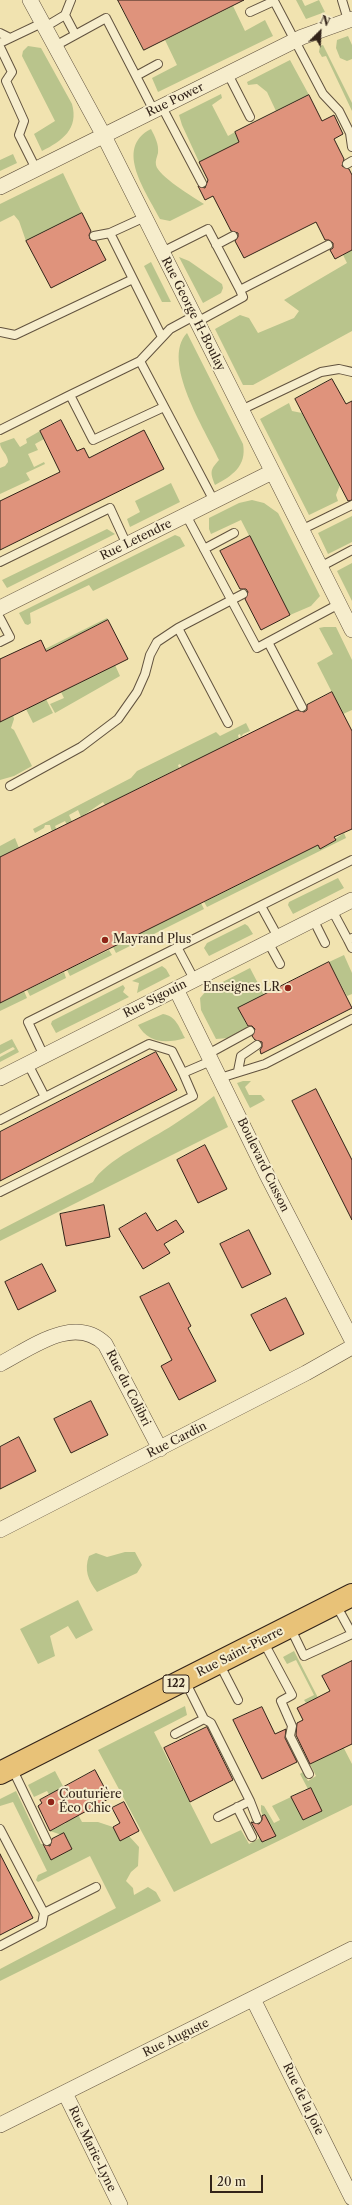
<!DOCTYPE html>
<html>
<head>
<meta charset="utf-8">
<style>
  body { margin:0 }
  #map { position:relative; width:352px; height:2205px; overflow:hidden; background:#f1e3b0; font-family:"Libre Caslon Text",serif }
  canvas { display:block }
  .north { position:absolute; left:300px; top:12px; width:40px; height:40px; -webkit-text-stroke:3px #f6edcc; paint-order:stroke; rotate:24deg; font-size:11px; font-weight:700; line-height:16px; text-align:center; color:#322319 }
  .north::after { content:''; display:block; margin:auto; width:14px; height:18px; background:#322319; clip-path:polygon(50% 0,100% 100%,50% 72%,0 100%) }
  .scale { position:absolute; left:210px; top:2175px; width:53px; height:18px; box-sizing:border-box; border:2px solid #322319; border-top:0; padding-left:5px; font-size:12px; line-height:14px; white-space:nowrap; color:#322319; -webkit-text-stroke:3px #f6edcc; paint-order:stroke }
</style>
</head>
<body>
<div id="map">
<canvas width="352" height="2205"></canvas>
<div class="north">N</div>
<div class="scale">20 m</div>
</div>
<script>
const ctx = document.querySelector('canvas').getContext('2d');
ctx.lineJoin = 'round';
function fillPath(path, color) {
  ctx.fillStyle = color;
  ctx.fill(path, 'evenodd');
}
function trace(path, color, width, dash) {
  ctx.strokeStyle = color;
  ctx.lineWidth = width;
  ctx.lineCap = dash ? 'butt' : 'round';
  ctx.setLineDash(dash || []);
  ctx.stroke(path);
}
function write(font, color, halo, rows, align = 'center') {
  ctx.font = font + ' "Libre Caslon Text",serif';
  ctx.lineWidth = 4;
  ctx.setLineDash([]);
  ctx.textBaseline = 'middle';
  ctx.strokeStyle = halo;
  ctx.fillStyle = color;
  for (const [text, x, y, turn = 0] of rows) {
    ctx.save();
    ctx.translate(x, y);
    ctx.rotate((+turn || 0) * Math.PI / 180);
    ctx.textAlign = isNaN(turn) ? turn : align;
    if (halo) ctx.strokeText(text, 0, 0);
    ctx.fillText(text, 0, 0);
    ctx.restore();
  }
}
const green = new Path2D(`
  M296,0H302L305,6L319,0L325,12L306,19Z
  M233,6L245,31L265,20L273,36L158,92L152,78L177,65L165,40Z
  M348,36L352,45V59L347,61L340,58L336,48L337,40Z
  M323,45L352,103V111L326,56L322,57L319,52L320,46Z
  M28,46L41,48L72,104C79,129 62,141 42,151L34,134L55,121L22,56L23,51Z
  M290,60L309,95L276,111L267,92L257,84L248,85L247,82Z
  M221,94L222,98L212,105L228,136L235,132L239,142L199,162L182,125L179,115Z
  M151,129C155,137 159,144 158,153C157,157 155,161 156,165C158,176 193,197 204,204L170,221L160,219C147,193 113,148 151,129Z
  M13,154L17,163L0,171V160Z
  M63,173L82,213L26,241L19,221L14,215L0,222V204Z
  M352,250V331L253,385H243L215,329L240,315L249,318L258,333L294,318L299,311L284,300L347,263L343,255Z
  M179,257L189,261L222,284L223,288L221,293L203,303Z
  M151,262L171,302H162L144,266Z
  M187,333L243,444C247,466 232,476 215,485C210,472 210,470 219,460C206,431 160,361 187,333Z
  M289,403L292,411L302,413L340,485L336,495L338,501L309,515L260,419Z
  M40,431L44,439L35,444L38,450L28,454L34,467L44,462L45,464L26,473L30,480L0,494V468L5,466L8,462C8,454 0,450 0,443L14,438L20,447L27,443L26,439Z
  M171,483L180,502L130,527L127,519L140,512L135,501Z
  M252,500L264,503L278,513L320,596L311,606L290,615L241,520L211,534L209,529V518L239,503Z
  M352,516V542L328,554L318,533Z
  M107,529L115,534L7,588L2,580Z
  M175,535L180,537L185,546L93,591L89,585L30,613L31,623L28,625L25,624L19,613Z
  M352,563V601L337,571Z
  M107,618L108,620L46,651L45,649Z
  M324,627H336L352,660V710L343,714L317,663L333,654L319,628Z
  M115,665L120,676L55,713L50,704L64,698L61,692Z
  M46,699L53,713L33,723L26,709Z
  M13,715L14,719L11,728L14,730L32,766L14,776L0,780V722Z
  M246,723L250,731L243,734L241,737L240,734L238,735L239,739L182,767L180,764L178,765L179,768L105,805L103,802L81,817L78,810L69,815L75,828L70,831L65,821L55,826L59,835L52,832L50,825H45L44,828L35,833L33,829L131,778L137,771L216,732L220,736Z
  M344,833L346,838L207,907L204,902L318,845L320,849Z
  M15,838L19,848L0,857V846Z
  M338,878L344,888L293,914L288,905L289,902Z
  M201,903L204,909L116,953L113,947Z
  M245,924L248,926L253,934L209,956L204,948L207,943Z
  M109,950L112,955L70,976L67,970Z
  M344,955L352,973V994L347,996L329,962Z
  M162,966L166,969L170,976L137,993L139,983L132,981Z
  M250,968L264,995L238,1008L248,1027L228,1038L216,1039L201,1010L200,998L207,990Z
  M64,972L66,978L30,996L27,990Z
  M123,985L125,988L123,992L129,997L56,1033L51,1024L52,1021Z
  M24,991L27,998L0,1011V1003Z
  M163,1014C176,1016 179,1027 185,1038C166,1044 148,1043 138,1025Z
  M12,1039L19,1052L0,1062V1057L15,1049L13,1047L0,1054V1045Z
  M243,1081H251L245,1087L249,1095H261L265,1100L250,1108L237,1083Z
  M214,1096L228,1127L0,1241V1230L93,1182C104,1161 152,1139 173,1125C187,1116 201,1106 214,1096Z
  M125,1552H135L142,1565L137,1573L97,1592C88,1580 84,1570 89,1556L96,1553L107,1557Z
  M78,1600L93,1630L76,1639L68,1626L50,1636L55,1656L38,1664L20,1629Z
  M294,1651L352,1764V1805L174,1892L98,1750L185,1706L187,1715L154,1732L211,1844L241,1830L249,1844L260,1838L262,1842L275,1836L265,1815L263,1816L261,1811V1805L264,1806L274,1823L280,1820L272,1806L291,1797L303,1820L322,1811L311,1788L308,1789L300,1774L303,1772L308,1781L316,1776L310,1764L340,1750L313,1700L306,1703L304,1700L314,1695L296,1660L287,1664L283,1657Z
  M55,1771L82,1822H98L113,1827L120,1840L129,1836L139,1847L138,1866L131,1872L126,1881L133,1888L134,1895L148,1887L156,1892L161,1901L0,1981V1969L116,1908L90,1856L38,1882L36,1880L38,1875L47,1871L13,1802L0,1806V1799L16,1791L41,1844H42L51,1860L72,1849L67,1838L64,1839L62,1835L50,1831L66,1823L47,1791L34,1797L28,1785Z`);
const building = new Path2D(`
  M118,0H244L144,50Z
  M309,95L322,121L334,115L343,134L334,139L344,159L342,166L349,169L352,175V250L335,259L330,250L333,248V243L329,240H325L316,222L244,258L235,241L238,237V233L231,231L213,196L205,200L198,186L205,188L208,180L199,162L239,142L235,132Z
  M82,213L91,231L89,235L90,239L96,241L106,260L51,288L26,241Z
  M332,379L346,404L352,401V500L348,501L295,399Z
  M61,420L77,451L84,448L89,458L144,430L164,469L0,550V501L60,472L40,431Z
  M250,536L290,615L261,630L245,599L248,592L246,589H240L220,551Z
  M108,620L128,659L0,722V659L41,640L46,651Z
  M332,692L352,731V829L334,837L336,840L320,849L318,845L0,1003V857L297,710L304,712L307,710V705Z
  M329,962L352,1008L261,1054L260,1050L262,1047V1042L255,1040L252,1036L255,1029L252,1026H248L238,1008Z
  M156,1052L177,1090L0,1181V1132Z
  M316,1089L352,1160V1220L292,1101Z
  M205,1145L227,1189L198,1203L177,1160Z
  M104,1205L110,1237L66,1246L60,1214Z
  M146,1213L157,1231L176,1220L184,1232L164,1244L170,1253L143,1269L119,1229Z
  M249,1230L271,1274L242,1288L220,1244Z
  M42,1264L56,1291L18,1310L5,1282Z
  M169,1283L191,1326L188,1328L216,1381L179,1400L161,1366L172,1360L140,1297Z
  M286,1298L304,1334L270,1351L251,1315Z
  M91,1401L108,1435L71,1453L54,1419Z
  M19,1437L36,1471L0,1489V1447Z
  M352,1661V1744L310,1764L296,1735L297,1723L303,1720L297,1708L330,1691L322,1676Z
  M262,1707L275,1734L286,1729L285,1738L297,1762L262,1779L233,1720Z
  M207,1727L233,1780L190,1802L164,1748Z
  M95,1770L110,1798L50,1831L38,1806L42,1803L40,1800Z
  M311,1788L322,1811L303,1820L291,1797Z
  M124,1802L139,1831L120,1841L113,1827L120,1823L112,1808Z
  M265,1815L276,1836L262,1842L251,1822L259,1824L262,1820V1816Z
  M64,1833L72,1849L51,1860L43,1844L50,1846L52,1839Z
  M0,1854L33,1918L0,1935Z`);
const service = new Path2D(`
  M342,0L348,20
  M250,12L274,1L323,94L339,111L350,133L352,147
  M65,15L75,34
  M45,27L65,15L71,0
  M0,33L10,38
  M0,43L42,23
  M55,46L106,18L136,76
  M0,47L12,72L6,81L24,121L19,135L36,169
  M228,74L250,117
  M162,107L202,183
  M154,111L136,76L158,64
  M347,164L352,161
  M94,236L110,233
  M216,245L233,236
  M162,252L208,229L240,290L243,297L197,322
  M133,279L110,233L145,217
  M240,290L328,245
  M0,332L15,335L133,279L162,337
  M140,361L170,329L194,316
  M164,407L93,440L70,395L140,361L214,501
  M241,410L321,372L339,369L352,372
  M0,430L70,395
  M186,515L257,648L339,604
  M301,530L352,505
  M204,549L234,533
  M0,562L110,508L127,545
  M320,567L352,550
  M0,618L10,637L0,642
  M268,642L302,707
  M228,723L178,628L243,594
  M10,786L81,747L118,719L137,692L145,674L150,655L157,642L178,628
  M261,906L278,937
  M332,910L348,940L352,938
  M313,919L325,943
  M348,940L352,948
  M268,942L280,964
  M177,947L194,979
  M208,1054L250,1031
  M44,1056L28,1022L352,860
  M28,1064L45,1097
  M238,1071L241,1056L257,1045
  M220,1078L265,1064L352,1019
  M0,1120L149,1044L172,1051L183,1073L211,1061
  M0,1192L193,1096L183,1073
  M290,1627L304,1656L352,1634L335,1603
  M263,1641L292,1695L281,1701L292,1726L290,1736L309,1774
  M219,1663L238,1700
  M204,1719L211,1723L250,1801L218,1817
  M175,1734L204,1719L185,1681
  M12,1768L47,1841
  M250,1801L257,1819
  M237,1807L252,1837
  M0,1829L44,1913L96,1887
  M0,1946L42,1924L44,1913`);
const minor = new Path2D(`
  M30,0L104,136L352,630
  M0,187L302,37L352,19
  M0,608L272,472
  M176,989L267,1175L352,1340
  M0,1078L352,900
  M0,1364C31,1348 74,1314 105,1344L160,1449
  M0,1530L306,1373L352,1347
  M253,1999L352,2198
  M65,2093L120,2205
  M0,2125L352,1949`);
const primary = new Path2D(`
  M0,1773L352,1595`);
const markers = [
  [105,940,4,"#8f2418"],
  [288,988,4,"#8f2418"],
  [51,1802,4,"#8f2418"]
];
const shields = [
  [176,1684,26]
];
const shieldNames = [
  ["122",176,1684]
];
const streetNames = [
  ["Rue Power",175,100,-26],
  ["Rue George H-Boulay",193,314,63],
  ["Rue Letendre",136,540,-26],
  ["Rue Sigouin",155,999,-27],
  ["Boulevard Cusson",263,1165,64],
  ["Rue du Colibri",128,1388,63],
  ["Rue Cardin",177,1440,-27],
  ["Rue Saint-Pierre",240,1652,-27],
  ["Rue Auguste",176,2038,-26],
  ["Rue de la Joie",303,2099,64],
  ["Rue Marie-Lyne",92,2149,64]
];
const poiNames = [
  ["Mayrand Plus",113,940],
  ["Enseignes LR",280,988,"right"],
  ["Couturière",59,1795],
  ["Éco Chic",59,1809]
];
fillPath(green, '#b9c48c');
fillPath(building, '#df937c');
trace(building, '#322319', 1);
trace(service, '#62533f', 10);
trace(minor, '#62533f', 16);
trace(primary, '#322319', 24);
trace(service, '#f6edcc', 8);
trace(minor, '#f6edcc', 15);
trace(primary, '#e8c278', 22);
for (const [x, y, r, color] of markers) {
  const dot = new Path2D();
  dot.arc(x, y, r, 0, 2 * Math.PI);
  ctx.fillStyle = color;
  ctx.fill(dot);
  trace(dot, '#f6edcc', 1.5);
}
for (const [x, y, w] of shields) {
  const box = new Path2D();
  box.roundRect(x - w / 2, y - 9, w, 18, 3);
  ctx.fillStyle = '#f6edcc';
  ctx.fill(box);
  trace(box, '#322319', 1);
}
write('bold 11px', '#322319', null, shieldNames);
write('12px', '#322319', '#f6edcc', streetNames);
write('12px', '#322319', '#f6edcc', poiNames, 'left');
</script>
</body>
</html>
